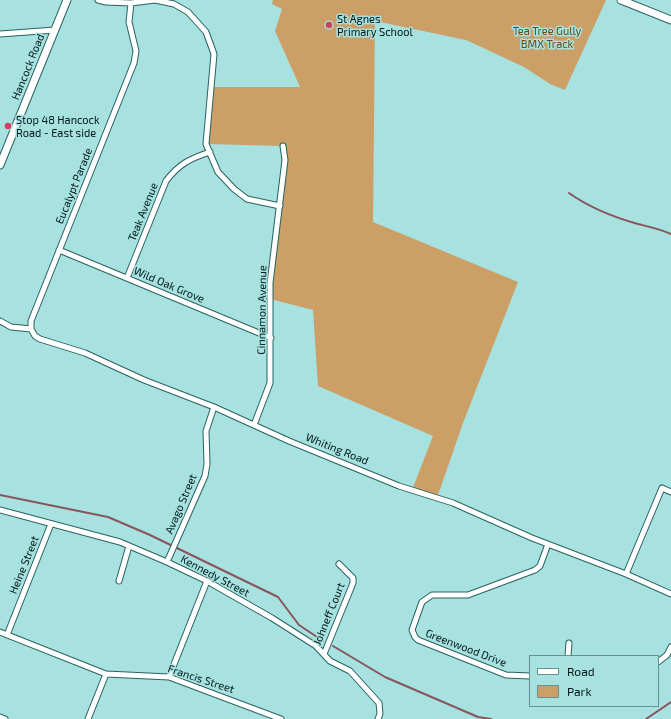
<!DOCTYPE html>
<html>
<head>
<meta charset="utf-8">
<style>
  body { margin:0 }
  #map { position:relative; width:671px; height:719px; overflow:hidden; background:#a7e2e0; font-family:"Exo 2",sans-serif }
  canvas { display:block }
  .legend { position:absolute; left:529px; top:655px; width:130px; height:52px; box-sizing:border-box; background:#a7e2e0; border:1px solid #65918f; margin:0; padding:5px 7px; list-style:none; font-size:12px; color:#011716 }
  .legend li { display:flex; align-items:center; gap:8px; height:20px }
  .legend b { width:20px; border:1px solid #65918f }
</style>
</head>
<body>
<div id="map">
<canvas width="671" height="719"></canvas>
<ul class="legend">
<li><b style="height:5px;background:#fff"></b>Road</li>
<li><b style="height:11px;background:#cb9f66"></b>Park</li>
</ul>
</div>
<script>
const ctx = document.querySelector('canvas').getContext('2d');
ctx.lineJoin = 'round';
function fillPath(path, color) {
  ctx.fillStyle = color;
  ctx.fill(path, 'evenodd');
}
function trace(path, color, width, dash) {
  ctx.strokeStyle = color;
  ctx.lineWidth = width;
  ctx.lineCap = dash ? 'butt' : 'round';
  ctx.setLineDash(dash || []);
  ctx.stroke(path);
}
function write(font, color, halo, rows, align = 'center') {
  ctx.font = font + ' "Exo 2",sans-serif';
  ctx.lineWidth = 3;
  ctx.setLineDash([]);
  ctx.textBaseline = 'middle';
  ctx.strokeStyle = halo;
  ctx.fillStyle = color;
  for (const [text, x, y, turn = 0] of rows) {
    ctx.save();
    ctx.translate(x, y);
    ctx.rotate((+turn || 0) * Math.PI / 180);
    ctx.textAlign = isNaN(turn) ? turn : align;
    if (halo) ctx.strokeText(text, 0, 0);
    ctx.fillText(text, 0, 0);
    ctx.restore();
  }
}
const green = new Path2D(`
  M273,0H606L565,90L550,84L524,67L466,40L375,21L373,222L518,282L463,423L437,498L412,490L433,436L318,386L313,310L270,299V283L283,146L206,144L211,87H300L275,31L282,9L272,4Z`);
const stream = new Path2D(`
  M569,193C590,208 613,217 638,224C650,227 660,229 671,234
  M0,495L108,517L150,535L278,597L299,625L323,641
  M333,646L385,677L478,717L491,719
  M646,719L671,702`);
const street = new Path2D(`
  M98,0L106,2L131,3L155,0L174,4L188,12L206,32L214,54L206,144L218,172L234,189L247,199L280,206
  M0,34L55,30
  M59,250L271,338
  M127,278L166,181C179,164 189,159 210,152
  M0,321L11,327L31,329L35,336L40,339L85,353L144,380L214,407L289,441L399,486L453,503L532,538L626,574L671,594
  M31,329V321L134,63L136,51L129,22L131,3
  M254,425L270,383V283L285,160L283,146
  M0,510L120,542L167,562L207,581L272,618L316,646L330,661L350,671L379,703L380,714L378,719
  M167,562L205,476L207,464L206,431L214,407
  M626,574L662,488L671,492
  M119,581L129,546
  M0,632L106,674L169,677L281,719
  M7,635L51,524
  M324,654L353,583V578L339,564
  M568,656L569,643
  M658,662L667,655L671,647
  M530,676L506,675L418,640L415,637L412,630L422,602L432,595H468L535,570L540,566L548,544
  M169,677L207,581
  M0,717L5,719
  M88,719L106,674`);
const secondary = new Path2D(`
  M621,0L671,20
  M0,165L67,0`);
const markers = [
  [329,25,4,"#d0405c"],
  [8,126,4,"#d0405c"]
];
const poiNames = [
  ["St Agnes",337,19],
  ["Primary School",337,32],
  ["Stop 48 Hancock",16,120],
  ["Road - East side",16,133]
];
const parkNames = [
  ["Tea Tree Gully",547,31],
  ["BMX Track",547,44]
];
const streetNames = [
  ["Hancock Road",28,67,-68],
  ["Eucalypt Parade",74,186,-68],
  ["Teak Avenue",143,212,-68],
  ["Wild Oak Grove",169,285,23],
  ["Cinnamon Avenue",262,310,-89],
  ["Whiting Road",337,449,22],
  ["Avago Street",181,504,-67],
  ["Heine Street",24,565,-68],
  ["Kennedy Street",215,576,28],
  ["Johneff Court",329,614,-68],
  ["Greenwood Drive",466,648,21],
  ["Francis Street",201,679,18]
];
fillPath(green, '#cb9f66');
trace(stream, '#88555c', 2);
trace(street, '#276260', 7);
trace(secondary, '#276260', 9);
trace(street, '#fff', 5);
trace(secondary, '#fff', 7);
for (const [x, y, r, color] of markers) {
  const dot = new Path2D();
  dot.arc(x, y, r, 0, 2 * Math.PI);
  ctx.fillStyle = color;
  ctx.fill(dot);
  trace(dot, '#a7e2e0', 1.5);
}
write('11px', '#011716', '#a7e2e0', poiNames, 'left');
write('11px', '#694713', '#a7e2e0', parkNames);
write('11px', '#011716', '#a7e2e0', streetNames);
</script>
</body>
</html>
